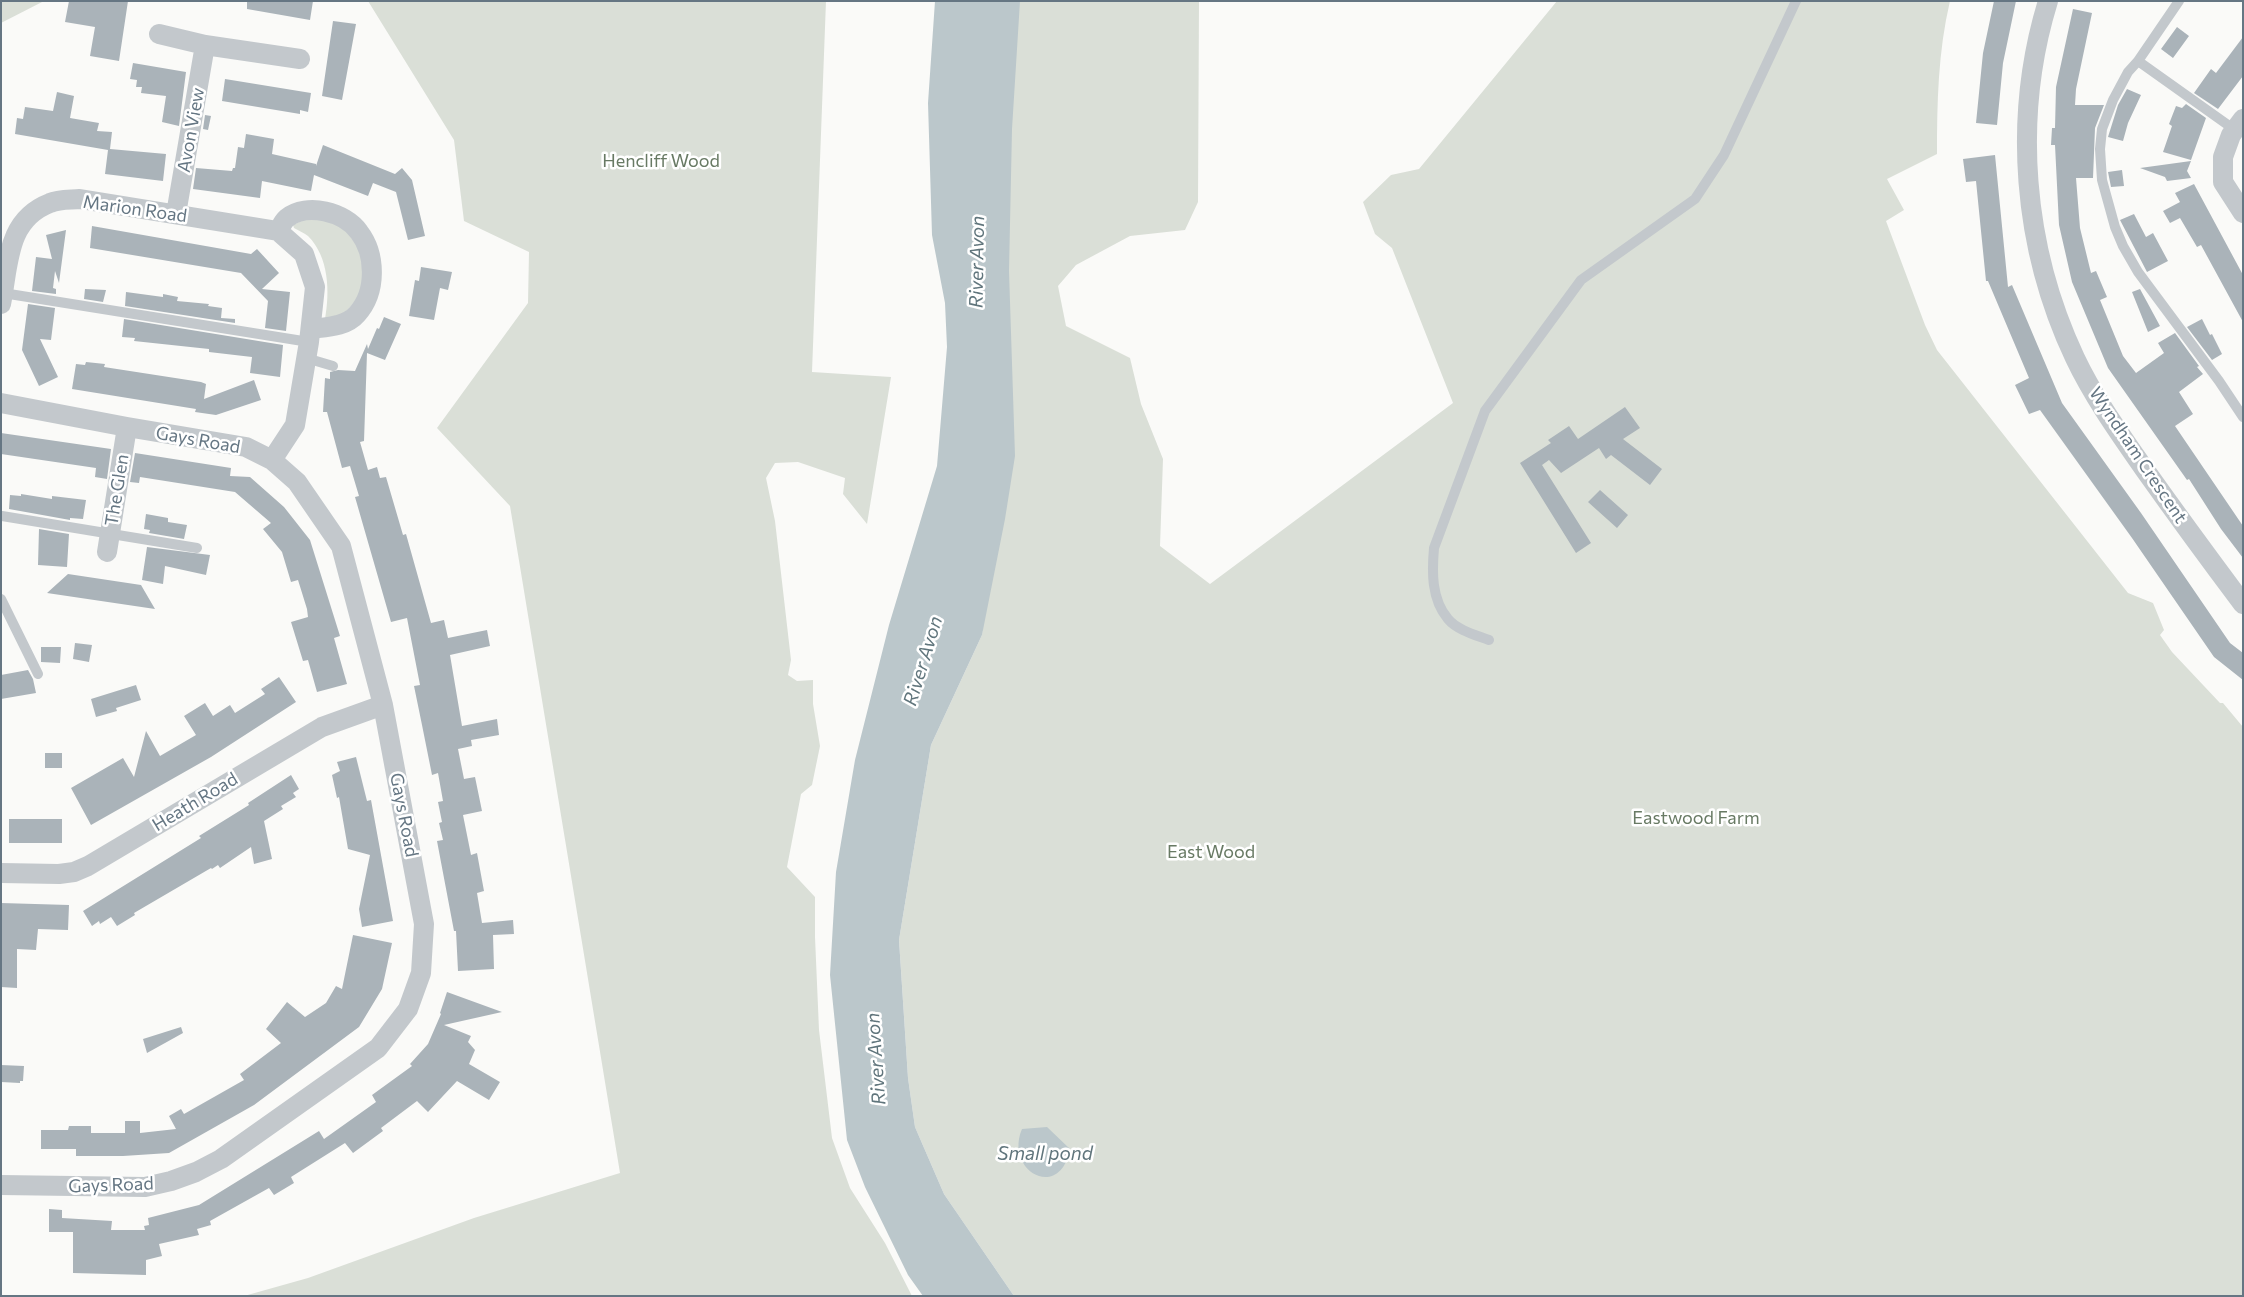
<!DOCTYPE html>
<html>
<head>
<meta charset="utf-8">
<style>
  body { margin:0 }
  #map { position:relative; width:2244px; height:1297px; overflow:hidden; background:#fafaf8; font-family:Commissioner,sans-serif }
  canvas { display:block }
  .frame { position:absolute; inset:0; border:2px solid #657683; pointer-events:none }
</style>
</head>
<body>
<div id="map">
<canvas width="2244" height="1297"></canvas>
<div class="frame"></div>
</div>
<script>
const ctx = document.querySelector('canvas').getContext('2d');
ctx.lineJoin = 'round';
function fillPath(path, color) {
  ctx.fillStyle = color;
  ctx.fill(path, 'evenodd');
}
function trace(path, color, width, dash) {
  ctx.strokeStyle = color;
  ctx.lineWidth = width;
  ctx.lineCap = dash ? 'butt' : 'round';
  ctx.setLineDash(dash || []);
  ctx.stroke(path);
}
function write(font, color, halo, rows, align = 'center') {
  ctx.font = font + ' Commissioner,sans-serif';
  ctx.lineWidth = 5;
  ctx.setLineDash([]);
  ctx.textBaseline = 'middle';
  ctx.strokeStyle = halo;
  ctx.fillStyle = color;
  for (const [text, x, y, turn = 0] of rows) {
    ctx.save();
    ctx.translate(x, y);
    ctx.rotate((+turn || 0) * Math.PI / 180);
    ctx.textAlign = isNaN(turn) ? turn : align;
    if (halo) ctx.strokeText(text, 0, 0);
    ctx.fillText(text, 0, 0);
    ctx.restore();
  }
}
const green = new Path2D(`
  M1,1H44L1,23Z
  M368,1H826L812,372L891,377L867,524L843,494L845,478L798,462L775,463L766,478L775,521L791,660L788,675L797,681L813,680V704L820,746L812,785L801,794L787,867L815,897V937L819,1030L832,1138L850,1188L885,1243L912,1296H244L308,1278L474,1218L620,1173L510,506L437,428L528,303L529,252L464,221L454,140Z
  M1012,1H1199L1198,202L1185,230L1130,236L1076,265L1058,286L1066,326L1130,358L1141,404L1163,459L1160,546L1210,584L1453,403L1392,248L1375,234L1363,202L1391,175L1419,169L1557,1H1950C1938,51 1937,104 1937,154L1887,179L1904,210L1886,221L1925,325L1937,350L2128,593L2153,603L2164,630L2160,635L2172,652L2220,703H2223L2243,727V1296H1014L944,1194L915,1127L908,1078L899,940L931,745L982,635L1003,428Z
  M306,219L322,220L339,225L352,236L363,252V294L337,320L325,319C330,292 329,257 308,236C304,233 298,230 294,228L293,225Z`);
const water = new Path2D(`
  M935,1H1020L1012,129L1009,271L1015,456L1005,519L982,635L931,745L899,940L908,1078L915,1127L944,1194L1014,1296H923L908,1275L865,1187L847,1140L830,975L836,872L855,760L889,625L937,466L947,347L945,303L932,235L928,103Z
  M1047,1127L1070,1149C1060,1202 1004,1171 1022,1129Z`);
const building = new Path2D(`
  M69,1H128L119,61L90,56L95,27L65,22Z
  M247,1H313L310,20L247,9Z
  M1994,1H2016L2003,63L1997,125L1976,123L1983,53Z
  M2073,9L2092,13L2076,89L2075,105H2104L2095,128L2093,178H2076L2080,228L2091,273L2096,271L2107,297L2100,300L2123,356L2136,373L2164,353L2158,343L2175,333L2199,366L2197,367L2203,374L2179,392L2193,414L2175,426L2243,526V558L2221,529L2189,479L2187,480L2108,368L2072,282L2059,225L2055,145H2051L2052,128H2055L2056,87Z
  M333,21L356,24L342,100L322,96Z
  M2177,27L2189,36L2173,58L2161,49Z
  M2243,37V76L2218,109L2194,93L2211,69L2216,73Z
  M133,63L186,72L179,126L162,122L166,96L141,93L142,87H136L137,80L130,79Z
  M225,79L311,93L308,112L300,110V114L222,101Z
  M2127,89L2141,95L2128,123L2123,141L2108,137L2118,105Z
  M57,92L74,96L70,118L99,123L97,131L112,132L110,149L166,154L163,181L105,174L108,150L15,134L17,118L23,119L25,107L53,111Z
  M2186,104L2206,118L2191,160L2163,152L2172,126L2169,124L2176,106L2182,108Z
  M205,115L211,116L208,130L203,129Z
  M246,134L274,139L272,154L316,164V166L323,145L395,174L402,168L412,180L425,236L408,240L396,192L373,183L368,196L314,175L311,191L262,181L260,198L193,189L196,168L232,171L233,168H235L238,147L244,148Z
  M1995,155L2008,287L2012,285L2062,403L2141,513L2230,643L2243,653V680L2214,657L2132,538L2040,410L2029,414L2015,385L2029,378L1988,281H1986L1976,181L1966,182L1963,159Z
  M2191,161L2187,171L2191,178L2167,181L2165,177L2140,168Z
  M2122,170L2124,186L2111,187L2108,172Z
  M2194,184L2243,275V322L2201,245L2197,247L2180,218L2170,223L2163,211L2180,202L2175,193Z
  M2134,214L2146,237L2153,233L2168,261L2147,272L2120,220Z
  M92,226L251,254L257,249L279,273L262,289L290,292L286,331L265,328L268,301L241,273L90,248Z
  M66,230L59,283L55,271L53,288L56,289V294L32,291L36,257L52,259L46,235Z
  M421,267L452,272L448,290L440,288L434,320L409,316L415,280L419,281Z
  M85,289L106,290L103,302L84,299Z
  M2140,289L2160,326L2148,332L2132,292Z
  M126,292L163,297V294L178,297L177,301L209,304L208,306L222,308L221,318L235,319V323L125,306Z
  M28,304L55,308L51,340L40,339L58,377L39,386L22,350Z
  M384,317L401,324L385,360L367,353L364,441L360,442L368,470L377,467L380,478L386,477L403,535L406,534L431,623L444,620L448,638L487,630L490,646L450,655L462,726L497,719L499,735L471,740L472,746L458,749L464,779L475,777L482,811L463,815L471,855L477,853L484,891L477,893L482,923L513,920L514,934L493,935L494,969L458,971L456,931H454L437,841L443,840L439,823L442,822L438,802L443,801L438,773L432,775L422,725L414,686L420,685L407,618L391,622L355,497L359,496L350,466L342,468L327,412H323L325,378L330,379V372L338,370L355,371L367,344L368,349L377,328L379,329Z
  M124,319L283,345L280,377L250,373L252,357L209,352V349L134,341L135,338L122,337Z
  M2202,319L2210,335L2212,334L2222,354L2212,360L2187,327Z
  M86,362L105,364L104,367L201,382L206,384L204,399L254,380L261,400L216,415L195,412L196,409L72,389L76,364L85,365Z
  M1625,407L1640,428L1623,439L1662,469L1650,485L1611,455L1606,459L1599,448L1561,473L1549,460L1542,465L1591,543L1576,553L1520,463L1551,443L1548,440L1569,426L1578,439Z
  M1,433L111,449L107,479L95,477L96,468L1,454Z
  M135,453L231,468L230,476L250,477L284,507L310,540L340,636L334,638L347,684L317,692L308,660L303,661L291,622L308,617L307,609L298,580L291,582L282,552L263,529L271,523L235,492L140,477L139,483L130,482Z
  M1600,490L1628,515L1617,528L1588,502Z
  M21,494L52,499V496L86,500L83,519L70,518V520L9,509L10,495L21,496Z
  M146,514L168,518V522L187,525L184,539L149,533L150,530L144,529Z
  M39,529L69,534L67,567L38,565Z
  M147,547L210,555L206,575L165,566L163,584L142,580Z
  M68,574L141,585L155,609L47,593Z
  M75,643L92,645L89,662L73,659Z
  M41,647H61L60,663L41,662Z
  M28,670L33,679L36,693L1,699V675Z
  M279,677L296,702L211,757L91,825L71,788L123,758L134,777L146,731L160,756L196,735L184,716L205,703L213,716L230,705L235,713L265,694L261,689Z
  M136,685L141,700L116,708L117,711L96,717L91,699Z
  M45,753H62V768H45Z
  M356,757L367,801L371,800L393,921L362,927L359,909L370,855L348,849L339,797L337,798L332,775L340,771L337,762Z
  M291,775L299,789L293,793L296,797L281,806L283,809L264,821L272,859L254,864L251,847L220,868L218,865L212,869L211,868L134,913L135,915L117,926L111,917L100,924L99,921L92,926L83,911L201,838L199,836L249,805L248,803Z
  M9,819H62V843H9Z
  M1,903L69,905L68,930L38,929L36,950L17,949V988L1,987Z
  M353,935L392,943L382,989L359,1027L254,1105L169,1153L123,1156H76V1149H41V1130H68L69,1126H91V1133H125V1121H140V1133L176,1129L169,1116L181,1109L184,1114L244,1080L240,1074L281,1043L266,1029L287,1002L305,1017L326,1003L336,986L342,989Z
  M447,992L502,1012L444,1025L471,1036L468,1042L475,1050L469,1064L500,1082L489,1100L457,1081L428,1112L417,1101L381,1128L383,1131L353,1153L345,1143L291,1177L294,1183L274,1195L269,1188L210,1221L211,1225L197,1229L199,1235L159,1244L162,1256L146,1260V1275L73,1273V1232H49V1209L62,1210V1218L112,1221L111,1230H145L144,1226L149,1225L148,1218L199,1205L319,1131L324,1139L376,1102L372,1095L412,1066L410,1064L428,1044L441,1014L440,1013Z
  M181,1027L183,1033L147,1053L143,1039Z
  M1,1065L24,1066L23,1081H20V1083L1,1082Z`);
const lane = new Path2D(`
  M2179,1L2138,61L2128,72L2113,100L2102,129L2100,149L2102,180L2115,227L2123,246L2138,272L2219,381L2243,417
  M2138,61L2235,130
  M3,293L309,342
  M306,358L333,366
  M2,516L197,548
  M1,599L38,674
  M1489,640C1476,635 1457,630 1448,619C1431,599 1432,571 1434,548L1485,411L1581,280L1695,199L1724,155L1796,1`);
const street = new Path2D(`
  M2048,1C2012,118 2023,248 2075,358C2094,398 2120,434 2145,470C2177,515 2210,560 2243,604
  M159,34L205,45L300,59
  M2243,119L2231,135L2223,157V182L2243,213
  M176,214L205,45
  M278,231C281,227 283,221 287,218C307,202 345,212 359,232C376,254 377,292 357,314C346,327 326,327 311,329
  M1,304C9,264 6,220 50,203C59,199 71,200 80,199L278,231L304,254L315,287L309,342L295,425L272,460
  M1,403L127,427L246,447L272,460L297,482L341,546L383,705L424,924L421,973L408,1009L378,1048L221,1159L196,1172L171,1181L145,1187L1,1185
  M107,552L127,427
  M1,873L59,874L74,872L88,866L322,727L383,705`);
const streetNames = [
  ["Avon View",191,130,-80],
  ["Marion Road",135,209,8],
  ["Gays Road",198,440,10],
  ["Wyndham Crescent",2138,455,56],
  ["The Glen",117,490,-81],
  ["Heath Road",195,802,-31],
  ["Gays Road",404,815,79],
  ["Gays Road",111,1185,-2]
];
const parkNames = [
  ["Hencliff Wood",661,161],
  ["Eastwood Farm",1696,818],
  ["East Wood",1211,852]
];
const waterNames = [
  ["River Avon",977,262,-89],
  ["River Avon",923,661,-73],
  ["River Avon",876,1059,-94],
  ["Small pond",1045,1154]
];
fillPath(green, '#dadfd7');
fillPath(water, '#bbc7cb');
fillPath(building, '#aab3b9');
trace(lane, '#c3c8cc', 10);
trace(street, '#c3c8cc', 20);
write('18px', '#657683', '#fff', streetNames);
write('18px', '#687a64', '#fff', parkNames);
write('italic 19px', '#60757c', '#fff', waterNames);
</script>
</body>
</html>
